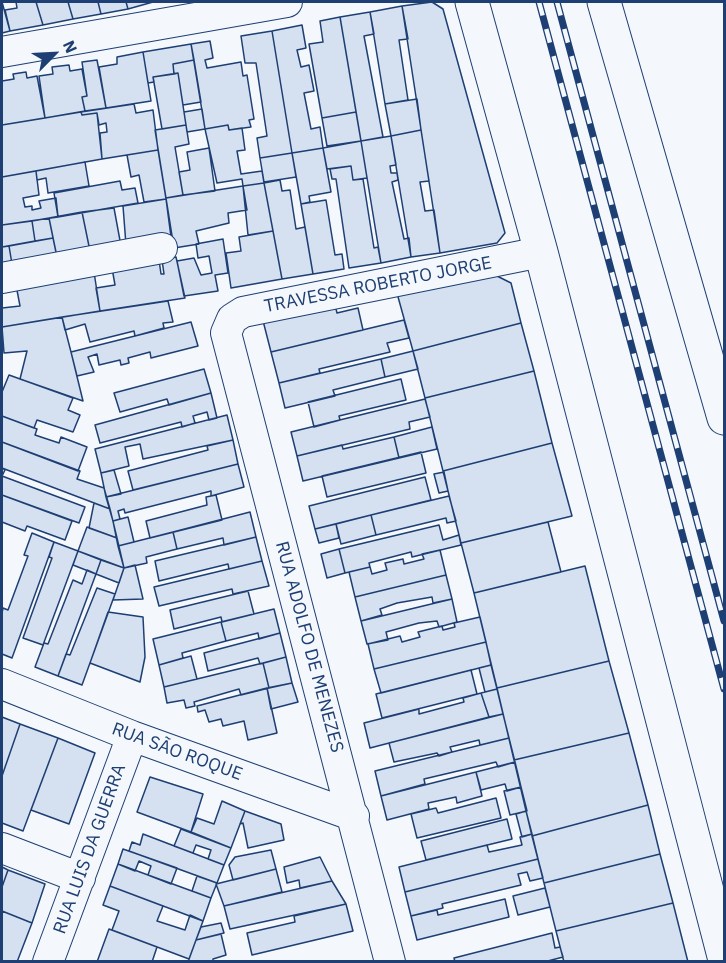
<!DOCTYPE html>
<html>
<head>
<meta charset="utf-8">
<style>
  body { margin:0 }
  #map { position:relative; width:726px; height:963px; overflow:hidden; background:#f4f7fb; font-family:"IBM Plex Sans",sans-serif }
  canvas { display:block }
  .frame { position:absolute; inset:0; border:3px solid #1d3f73; pointer-events:none }
  .north { position:absolute; left:24px; top:24px; width:60px; height:60px; -webkit-text-stroke:4px #f4f7fb; paint-order:stroke; rotate:66deg; font-size:16px; font-weight:700; line-height:24px; text-align:center; color:#1d3f73 }
  .north::after { content:''; display:block; margin:auto; width:21px; height:27px; background:#1d3f73; clip-path:polygon(50% 0,100% 100%,50% 72%,0 100%) }
</style>
</head>
<body>
<div id="map">
<canvas width="726" height="963"></canvas>
<div class="frame"></div>
<div class="north">N</div>
</div>
<script>
const ctx = document.querySelector('canvas').getContext('2d');
ctx.lineJoin = 'round';
function fillPath(path, color) {
  ctx.fillStyle = color;
  ctx.fill(path, 'evenodd');
}
function trace(path, color, width, dash) {
  ctx.strokeStyle = color;
  ctx.lineWidth = width;
  ctx.lineCap = dash ? 'butt' : 'round';
  ctx.setLineDash(dash || []);
  ctx.stroke(path);
}
function write(font, color, halo, rows, align = 'center') {
  ctx.font = font + ' "IBM Plex Sans",sans-serif';
  ctx.lineWidth = 4.5;
  ctx.setLineDash([]);
  ctx.textBaseline = 'middle';
  ctx.strokeStyle = halo;
  ctx.fillStyle = color;
  for (const [text, x, y, turn = 0] of rows) {
    ctx.save();
    ctx.translate(x, y);
    ctx.rotate((+turn || 0) * Math.PI / 180);
    ctx.textAlign = isNaN(turn) ? turn : align;
    if (halo) ctx.strokeText(text, 0, 0);
    ctx.fillText(text, 0, 0);
    ctx.restore();
  }
}
const building = new Path2D(`
  M2,2L10,31L2,33Z
  M16,2H36L43,25L10,31L5,10L17,8Z
  M36,2H68L73,19L43,25Z
  M68,2H98L101,14L73,19Z
  M98,2H126L128,9L101,14Z
  M126,2H153L128,9Z
  M432,2L443,9L505,233L497,243L440,253L402,6Z
  M402,6L408,39L399,40L408,100L385,104L370,12Z
  M370,12L374,34L364,36L383,137L361,141L340,17Z
  M340,17L356,112L322,118L309,44L323,42L320,21Z
  M302,25L306,48L297,50L301,67L309,65L314,91L304,93L311,129L320,127L323,148L292,153L272,31Z
  M272,31L292,153L260,158L257,138L267,136L256,63H245L241,36Z
  M210,41L213,58L205,60L207,68L241,62L243,76L247,75L254,119L249,120L251,127L229,130L228,125L205,129L191,44Z
  M191,44L194,60L173,64L174,74L153,77L154,82L148,83L143,52Z
  M143,52L151,101L106,108L99,67L117,64V57Z
  M97,60L106,108L85,111L82,97L87,96L82,62Z
  M194,60L201,102L183,105L178,73L174,74L173,64Z
  M69,65L70,71L82,69L87,96L82,97L85,111L45,118L39,76L53,74L52,67Z
  M26,72L27,78L37,76L45,118L2,125V81L14,79L13,74Z
  M178,73L186,125L162,129L153,77Z
  M417,99L421,130L391,136L385,104Z
  M134,104L136,113L153,110L158,150L102,159L100,133L107,132L106,123L99,125L97,113L82,115L81,112Z
  M202,109L205,129L187,132L184,112Z
  M81,112L82,115L97,113L102,159L2,177V125Z
  M356,112L361,141L327,146L322,118Z
  M186,125L189,144L175,147L183,195L166,198L155,130Z
  M228,125L229,130L242,128L245,150L237,151L241,174L262,171L264,183L243,186L242,179L217,183L205,129Z
  M421,130L429,181L420,182L425,211L434,210L440,253L411,257L391,136Z
  M391,136L396,165L390,166L391,173H397L398,180L392,182L404,239L409,238L411,257L381,263L361,141Z
  M361,141L367,178L353,180L351,166L327,169L323,148Z
  M209,148L215,191L183,195L179,172L190,170L187,152Z
  M323,148L331,192L309,196L310,202L301,204L292,153Z
  M158,150L166,199L144,202L139,175L131,177L127,155Z
  M292,153L296,177L264,182L260,158Z
  M85,162L89,186L48,193L46,178L37,180L36,171Z
  M351,166L353,180L363,179L374,248L378,247L381,263L349,268L336,179H332L330,169Z
  M36,171L39,195L23,198L25,207L32,206V210L41,208L39,201L56,198L58,217L2,225V177Z
  M280,180L282,191L290,190L296,229L305,227L313,274L282,279L264,183Z
  M120,181L122,190L135,188L138,203L58,217L54,193Z
  M264,183L273,231L248,235L243,186Z
  M243,186L247,210L228,213L229,223L196,231L199,244L174,248L166,198Z
  M166,199L171,237L126,245L123,206Z
  M326,200L335,255L342,254L344,269L313,274L301,204Z
  M114,208L121,246L90,251L82,212Z
  M82,212L90,251L57,257L49,218Z
  M49,218L53,238L35,241L32,221Z
  M32,221L35,241L2,247V225Z
  M273,231L282,279L231,288L226,253L241,251L239,237Z
  M53,238L57,257L12,264L9,246Z
  M223,239L228,273L215,275L218,291L184,296L177,261L194,258L201,275L212,273L209,256L198,258L196,244Z
  M9,246L12,264L2,266V247Z
  M176,257L185,298L100,311L96,288L115,285L112,268L159,260L161,274H164L162,260Z
  M94,272L100,311L2,327V308L20,306L16,285Z
  M493,274L511,283L521,323L413,351L395,286Z
  M333,297L337,313L358,308L363,330L271,352L260,309Z
  M168,301L173,322L163,323L164,328L135,336L134,331L90,342L85,324L65,330L62,317Z
  M62,317L71,352L83,401L20,379L27,351L4,353L2,327Z
  M404,320L409,338L387,343L390,352L319,369L320,373L279,383L271,352Z
  M191,322L198,346L151,358L150,352L128,358L129,363L121,365L120,360L99,365L97,354L88,357L94,372L77,376L71,352Z
  M521,323L534,371L425,398L413,351Z
  M413,351L418,369L385,377L381,359Z
  M381,359L385,377L333,390L335,396L285,408L279,383Z
  M204,369L211,393L169,405L167,399L120,412L114,393Z
  M534,371L552,443L443,471L425,398Z
  M9,375L73,398L68,410L80,415L73,432L37,420L34,428L2,416V392Z
  M401,379L406,400L339,416L340,420L314,427L308,402Z
  M211,393L217,418L209,420L207,412L193,416L195,423L182,427L181,422L100,443L95,425Z
  M425,399L430,417L409,422L410,429L297,456L291,432Z
  M227,415L233,440L143,459L140,444L125,447L129,466L101,473L95,449Z
  M2,416L37,429L35,435L59,443L61,437L87,447L78,471L2,442Z
  M432,427L437,449L399,458L394,437Z
  M394,437L399,458L303,481L297,456L342,445L343,449Z
  M233,440L238,464L133,490L128,471L208,450L207,446Z
  M2,442L80,471L77,479L104,488L110,509L2,468Z
  M552,443L572,516L461,543L443,471Z
  M421,452L426,473L327,497L322,476Z
  M238,464L244,487L211,496V491L125,513L124,509L118,511L120,519L113,521L106,497Z
  M2,468L5,470L2,476L85,507L79,523L2,495Z
  M114,470L121,494L106,497L101,473Z
  M444,472L448,491L439,493L434,474Z
  M425,477L431,500L315,529L309,506Z
  M2,495L72,521L65,540L27,526L25,531L2,522Z
  M216,495L222,520L150,538L146,521L207,505L206,497Z
  M449,496L456,521L447,523L446,518L376,535L371,515Z
  M94,503L110,509L117,538L89,528Z
  M250,512L256,537L224,545L223,538L177,549L173,532Z
  M371,515L376,535L341,544L336,524Z
  M128,517L134,542L118,546L113,521Z
  M548,522L561,572L474,593L461,543Z
  M336,524L339,538L319,543L315,529Z
  M439,525L443,540L459,535L461,545L412,557L411,552L369,563L370,567L345,573L339,549Z
  M87,527L117,538L124,568L78,551Z
  M173,532L177,549L146,557L147,563L124,568L118,546Z
  M32,533L54,542L12,658L2,654V613L3,608L8,610L28,556L24,555Z
  M256,537L262,561L229,569L228,564L159,581L155,561Z
  M54,542L78,551L43,645L23,638L52,558L49,557Z
  M339,549L345,573L327,578L321,554Z
  M440,550L446,575L355,597L349,572L370,567L372,574L387,570L385,563L403,559L404,564L424,559L422,554Z
  M78,551L101,560L96,574L73,565Z
  M101,560L124,568L119,583L96,574Z
  M262,561L269,586L233,594L232,589L159,606L154,587Z
  M135,565L143,599L113,600L124,568Z
  M585,566L609,661L497,688L474,593Z
  M87,570L96,574L58,676L35,667L44,643L48,644L73,580L82,584Z
  M446,575L452,599L433,603L432,597L397,603L380,609L382,615L361,621L355,597Z
  M97,588L115,594L82,685L58,676L66,654L70,655Z
  M248,591L254,614L222,622L221,617L174,629L170,610Z
  M452,599L457,622L439,627L437,621L419,623L386,632L388,640L367,644L361,621Z
  M274,609L280,633L259,639L258,633L226,641L221,622Z
  M108,612L143,617L145,657L140,682L90,663Z
  M480,617L486,642L374,669L368,644L400,636L402,642L420,637L418,632L442,626L443,630L455,627L454,623Z
  M221,622L226,641L182,653L183,658L159,665L153,639Z
  M280,633L286,657L260,664L258,658L208,671L204,653Z
  M486,642L491,665L381,693L374,669Z
  M191,656L197,679L164,687L159,665Z
  M286,657L292,683L269,688L263,663Z
  M609,661L629,733L514,760L497,688Z
  M263,663L269,688L241,695L239,689L194,702L195,706L186,708L184,700L167,703L164,687Z
  M491,665L497,689L485,692L479,668Z
  M471,670L477,694L382,718L376,694Z
  M292,683L298,702L271,709L267,688Z
  M267,688L277,733L248,740L244,721L223,726L221,719L209,722L205,710L198,712L197,706Z
  M497,689L503,714L489,717L481,693Z
  M481,693L489,717L370,748L364,723L419,709V714L464,702L463,698Z
  M503,714L509,738L480,745L479,740L450,747L452,752L439,756L437,753L394,762L389,743Z
  M2,717L20,724L2,776Z
  M20,724L58,738L23,831L2,823V776Z
  M629,733L648,805L532,836L514,760Z
  M58,738L95,753L69,824L31,810Z
  M509,738L515,762L498,767L496,762L424,779L425,784L381,796L375,771Z
  M515,762L521,787L507,791L505,784L481,790L476,772Z
  M476,772L482,796L457,803L456,797L428,803L429,809L387,820L381,796Z
  M150,777L203,794L191,832L137,812Z
  M521,787L527,811L510,815L504,791Z
  M496,798L501,818L417,838L411,814L436,808L438,813Z
  M222,801L245,811L231,848L191,832L197,818L214,824Z
  M648,805L660,854L544,883L532,836Z
  M245,811L281,824L284,840L248,848L243,823L240,824Z
  M526,811L532,834L522,837L516,814Z
  M507,819L512,839L426,860L421,841Z
  M181,829L231,848L224,865L208,859L211,850L196,845L193,853L174,846Z
  M143,834L224,865L217,883L129,851L132,842L140,845Z
  M532,834L538,859L405,892L399,867L487,845L489,852L522,845L520,837Z
  M123,849L177,868L171,884L148,875L151,866L139,861L135,871L118,864Z
  M271,850L276,869L233,880L229,865L235,857Z
  M660,854L673,903L556,931L544,883Z
  M320,857L332,881L300,888L299,880L287,883L284,867Z
  M538,859L543,878L530,881L527,872L518,874L521,885L442,904L443,908L411,916L405,892Z
  M118,864L211,898L203,921L110,886Z
  M2,867L8,870L2,887Z
  M276,869L282,892L224,906L216,884Z
  M8,870L45,884L32,923L2,911V887Z
  M197,876L217,883L211,898L192,891Z
  M332,881L346,904L230,929L224,906Z
  M110,886L163,906L157,921L185,930L190,915L203,921L189,959L112,930L119,911L103,905Z
  M545,888L550,907L518,915L513,896Z
  M505,899L509,917L417,940L411,916L437,910L438,915Z
  M673,903L688,962H564L556,931Z
  M346,904L353,931L252,955L247,933L295,922L294,916Z
  M2,911L32,923L17,962H2Z
  M221,923L224,933L196,940L201,927Z
  M109,929L157,947L152,962H97Z
  M552,933L555,948L560,947L563,957L544,962H455L454,958Z
  M221,934L226,955L213,959V962H188L196,940Z`);
const minor = new Path2D(`
  M2,52L287,2
  M2,278L162,248
  M2,684L132,736L354,816
  M2,848L80,878
  M48,962L132,736
  M390,962L226,333L232,319L243,312L541,252`);
const primary = new Path2D(`
  M472,2L541,252L724,956
  M604,2L724,418`);
const rail = new Path2D(`
  M539,2L724,689
  M557,2L724,621`);
const streetNames = [
  ["TRAVESSA ROBERTO JORGE",378,285,-11],
  ["RUA ADOLFO DE MENEZES",309,647,75],
  ["RUA SÃO ROQUE",177,752,20],
  ["RUA LUIS DA GUERRA",90,849,-70]
];
fillPath(building, '#d5e0f0');
trace(building, '#1d3f73', 1.5);
trace(minor, '#1d3f73', 32);
trace(primary, '#1d3f73', 35);
trace(minor, '#f4f7fb', 30);
trace(primary, '#f4f7fb', 33);
trace(rail, '#1d3f73', 7);
trace(rail, '#f4f7fb', 4.5, [14]);
write('18px', '#1d3f73', '#f4f7fb', streetNames);
</script>
</body>
</html>
